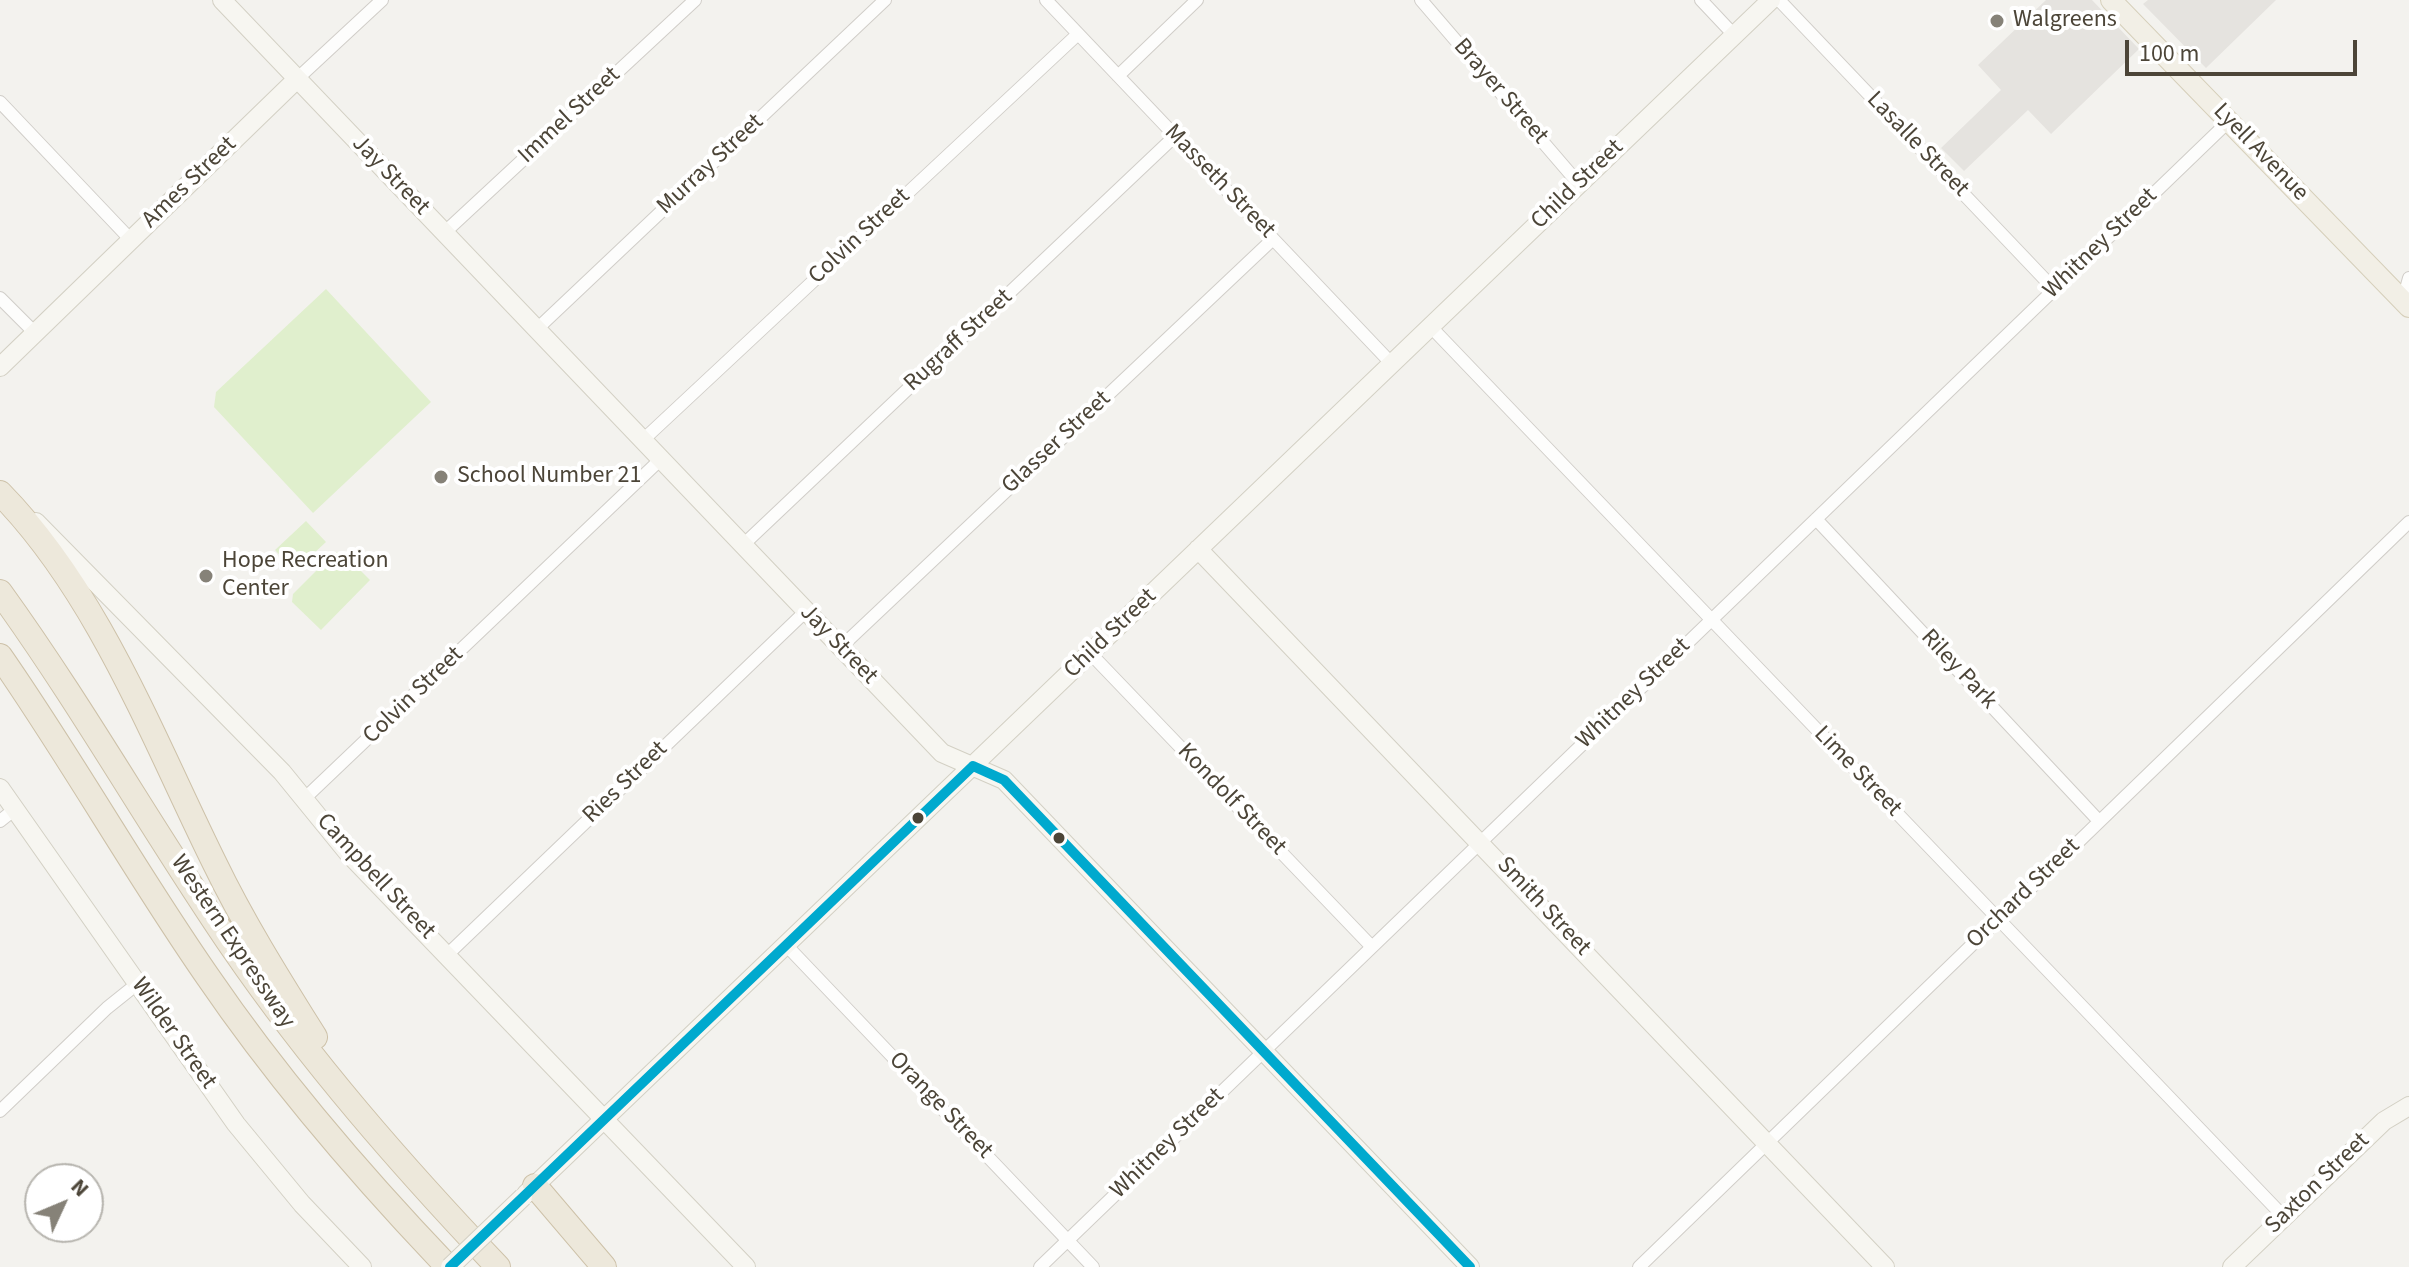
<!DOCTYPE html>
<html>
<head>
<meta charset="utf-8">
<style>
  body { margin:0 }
  #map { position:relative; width:2409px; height:1267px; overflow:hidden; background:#f3f2ee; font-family:"Source Sans 3",sans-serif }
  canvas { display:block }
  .north { position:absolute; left:24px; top:1163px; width:80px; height:80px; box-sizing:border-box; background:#fff; border:2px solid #b7b5af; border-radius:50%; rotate:46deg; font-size:22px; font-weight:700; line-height:32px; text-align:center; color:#4c4538 }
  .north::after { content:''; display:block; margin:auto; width:28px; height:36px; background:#868278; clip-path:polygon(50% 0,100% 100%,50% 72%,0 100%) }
  .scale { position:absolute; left:2125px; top:40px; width:232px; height:36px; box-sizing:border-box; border:4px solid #4c4538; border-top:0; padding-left:10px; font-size:24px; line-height:28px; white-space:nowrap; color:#4c4538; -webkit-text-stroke:6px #fff; paint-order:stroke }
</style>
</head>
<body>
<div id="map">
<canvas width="2409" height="1267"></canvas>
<div class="north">N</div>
<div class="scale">100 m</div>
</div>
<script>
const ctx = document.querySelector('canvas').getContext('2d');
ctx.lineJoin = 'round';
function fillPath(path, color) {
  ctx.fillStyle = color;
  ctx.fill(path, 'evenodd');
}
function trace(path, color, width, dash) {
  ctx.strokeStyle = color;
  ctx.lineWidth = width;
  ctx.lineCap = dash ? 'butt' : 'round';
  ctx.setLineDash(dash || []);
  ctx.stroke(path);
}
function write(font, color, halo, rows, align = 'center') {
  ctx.font = font + ' "Source Sans 3",sans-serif';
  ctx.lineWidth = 8;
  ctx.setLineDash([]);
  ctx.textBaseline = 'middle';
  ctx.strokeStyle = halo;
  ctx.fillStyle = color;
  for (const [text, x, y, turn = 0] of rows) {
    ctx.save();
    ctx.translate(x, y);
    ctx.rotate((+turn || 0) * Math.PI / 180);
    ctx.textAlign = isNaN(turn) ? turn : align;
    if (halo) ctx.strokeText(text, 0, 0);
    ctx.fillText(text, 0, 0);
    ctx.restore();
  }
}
const green = new Path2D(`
  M326,289L431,402L313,513L214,407L216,392Z
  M306,521L326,542L295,571L275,550Z
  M335,552H342L370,580L321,630L292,602L293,594Z`);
const parking = new Path2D(`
  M2046,0H2092L2139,49L2051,134L2028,110L1964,171L1941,148L2001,90L1978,65Z
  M2148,0H2276L2206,68L2143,4Z`);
const street = new Path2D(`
  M1046,0L1392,364
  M1421,0L1579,184
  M1701,0L1734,35
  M1779,0L2054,289
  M1118,76L1197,0
  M297,79L382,0
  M0,102L131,240
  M444,233L695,0
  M0,298L35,333
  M2403,300L2409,278
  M1431,327L2284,1217
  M537,329L885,0
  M643,440L1078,34
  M1816,519L2099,821
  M743,545L1175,136
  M841,647L1273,239
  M1090,653L1372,947
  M304,799L661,459
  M0,821L15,809
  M786,945L1093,1267
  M447,955L806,611
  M0,1111L107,1008L137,984
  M1040,1267L2229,121
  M1639,1267L2409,522`);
const secondary = new Path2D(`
  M222,0L942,753L1004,780L1470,1267
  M0,367L297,79
  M36,522L282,772L348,853L746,1267
  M1198,549L1885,1267
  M0,788L236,1124L302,1204L362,1267
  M526,1194L1771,0
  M2232,1267L2384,1121L2409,1106`);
const primary = new Path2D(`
  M2111,0L2409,307`);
const highway = new Path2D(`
  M0,493C99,594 153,739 215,864C244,924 280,981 315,1037
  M0,592C83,707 152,830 232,947C311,1062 402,1166 498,1267
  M0,656C73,761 135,872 208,977C279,1081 361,1176 448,1267
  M535,1186L604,1267`);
const secondaryBridge = new Path2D(`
  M450,1267L523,1197`);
const bus1 = new Path2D(`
  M973,766L1004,780L1470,1267
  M450,1267L973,766`);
const markers = [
  [1997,21,8,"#868278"],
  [441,477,8,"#868278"],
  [206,576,8,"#868278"],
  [918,818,7,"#4c4538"],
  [1059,838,7,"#4c4538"]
];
const poiNames = [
  ["Walgreens",2013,21],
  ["School Number 21",457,477],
  ["Hope Recreation",222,562],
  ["Center",222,590]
];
const streetNames = [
  ["Brayer Street",1500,92,49],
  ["Immel Street",570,116,-43],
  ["Lasalle Street",1917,145,46],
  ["Lyell Avenue",2260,153,46],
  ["Murray Street",711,165,-43],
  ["Jay Street",390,176,46],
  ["Masseth Street",1219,182,46],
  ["Ames Street",190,183,-44],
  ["Child Street",1578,185,-44],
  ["Colvin Street",860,237,-43],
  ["Whitney Street",2101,244,-44],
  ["Rugraff Street",959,341,-43],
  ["Glasser Street",1057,443,-43],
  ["Child Street",1111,634,-44],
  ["Jay Street",838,645,46],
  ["Riley Park",1958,670,47],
  ["Whitney Street",1634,694,-44],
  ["Colvin Street",414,696,-44],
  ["Lime Street",1857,772,46],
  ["Ries Street",626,783,-44],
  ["Kondolf Street",1231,800,46],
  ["Campbell Street",375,877,47],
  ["Orchard Street",2024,894,-44],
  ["Smith Street",1543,907,47],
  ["Western Expressway",232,942,56],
  ["Wilder Street",173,1034,55],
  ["Orange Street",940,1106,46],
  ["Whitney Street",1168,1144,-44],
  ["Saxton Street",2318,1184,-44]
];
fillPath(green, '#e0efcd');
fillPath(parking, '#e5e3df');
trace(street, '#d0cdc8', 14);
trace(secondary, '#d3d0c4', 20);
trace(primary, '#d6cfba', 22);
trace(highway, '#cdc1a8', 26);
trace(street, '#fdfdfc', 12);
trace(secondary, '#f7f6f1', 18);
trace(primary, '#f2efe6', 20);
trace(highway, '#ede8db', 24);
trace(secondaryBridge, '#d3d0c4', 20, []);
trace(secondaryBridge, '#f7f6f1', 18);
trace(bus1, '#00a9ce', 10);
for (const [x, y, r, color] of markers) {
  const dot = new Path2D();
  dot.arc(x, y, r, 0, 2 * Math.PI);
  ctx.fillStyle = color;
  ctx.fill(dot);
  trace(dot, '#fff', 3);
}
write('24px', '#4c4538', '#fff', poiNames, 'left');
write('24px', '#4c4538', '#fff', streetNames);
</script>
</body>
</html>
